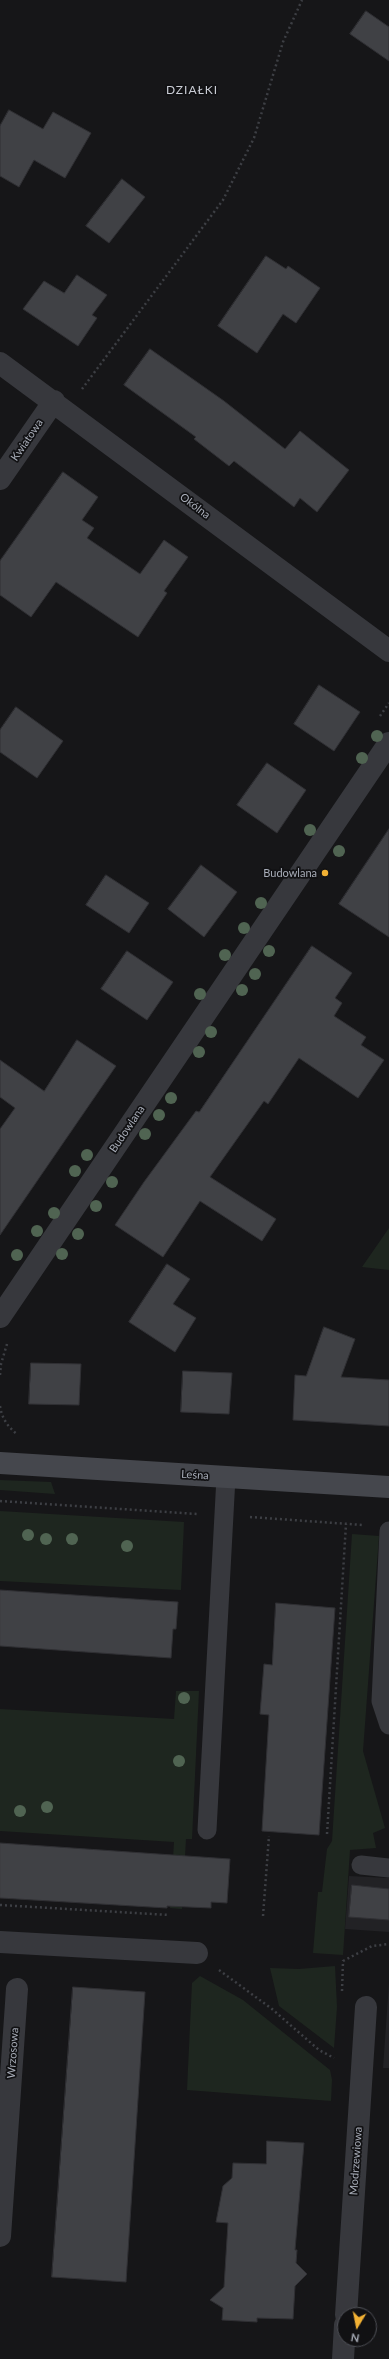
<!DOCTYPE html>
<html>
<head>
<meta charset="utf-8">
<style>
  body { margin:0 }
  #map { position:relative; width:389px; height:2359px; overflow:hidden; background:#161618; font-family:Lato,sans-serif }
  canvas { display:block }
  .north { position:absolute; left:337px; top:2307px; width:40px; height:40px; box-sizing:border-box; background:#111113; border:1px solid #4d4f55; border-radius:50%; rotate:190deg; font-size:11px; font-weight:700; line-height:16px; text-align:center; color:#a8adb8 }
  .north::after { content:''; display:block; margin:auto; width:14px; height:18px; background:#f2b134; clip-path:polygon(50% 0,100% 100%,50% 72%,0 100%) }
</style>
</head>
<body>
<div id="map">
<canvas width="389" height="2359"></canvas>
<div class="north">N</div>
</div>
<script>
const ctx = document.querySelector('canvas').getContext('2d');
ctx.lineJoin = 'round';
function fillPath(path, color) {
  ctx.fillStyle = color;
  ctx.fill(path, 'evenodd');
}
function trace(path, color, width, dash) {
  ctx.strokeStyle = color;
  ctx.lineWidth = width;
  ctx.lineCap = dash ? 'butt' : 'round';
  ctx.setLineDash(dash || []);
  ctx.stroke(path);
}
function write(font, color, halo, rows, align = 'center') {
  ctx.font = font + ' Lato,sans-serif';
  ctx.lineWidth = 3.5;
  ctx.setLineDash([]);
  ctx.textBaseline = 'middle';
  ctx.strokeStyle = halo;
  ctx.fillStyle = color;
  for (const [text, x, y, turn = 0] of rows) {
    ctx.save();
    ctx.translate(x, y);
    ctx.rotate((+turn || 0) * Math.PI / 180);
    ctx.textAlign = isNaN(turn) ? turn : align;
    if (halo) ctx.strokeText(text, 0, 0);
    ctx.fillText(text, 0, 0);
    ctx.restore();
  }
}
const built = new Path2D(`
  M349,1876L389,1878V1932L345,1929Z
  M389,1983V2068H383Z`);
const green = new Path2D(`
  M389,1228V1270L362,1267Z
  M0,1480L51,1482L55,1494L0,1490Z
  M0,1511L184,1522L181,1590L0,1581Z
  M352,1534L379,1536L363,1751L385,1828L373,1833L376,1848L350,1850L343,1955L313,1953L318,1892H322L327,1849L332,1841Z
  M176,1691H199L192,1839H186L182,1909L170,1908L174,1842L0,1831V1709L174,1719Z
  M335,1966L337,2007L334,2048L279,2006L270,1968L299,1969Z
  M200,1976L243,2000L330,2070L332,2080L331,2101L187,2090L192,1983Z`);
const building = new Path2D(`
  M366,11L389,27V61L350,34Z
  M9,110L43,129L53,112L91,133L65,178L34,160L19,187L0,176V126Z
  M122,179L145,197L109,243L86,226Z
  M266,256L286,269L288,266L320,288L296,323L283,314L257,353L218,326Z
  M77,275L107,295L92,315L97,318L78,346L23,309L44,281L64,293Z
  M150,349L224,401L285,449L300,431L349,470L317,512L300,498L294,507L234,461L229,466L194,439L196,437L124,385Z
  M63,472L98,497L82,520L94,528L87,538L140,574L164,540L188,557L164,591L167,593L138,637L56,582L31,617L0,595V561Z
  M319,685L360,712L334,751L294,724Z
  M16,707L63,741L37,778L0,752V730Z
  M267,763L306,790L277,833L237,805Z
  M389,829V937L339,904Z
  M201,865L237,892L204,937L168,909Z
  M106,875L149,903L129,933L86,905Z
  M312,946L352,973L335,998L342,1003L334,1016L366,1037L361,1045L384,1060L358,1098L299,1058L268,1104L264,1101L210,1177L276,1219L262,1241L200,1201L163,1257L115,1225L144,1182L196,1111L199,1112Z
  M127,951L173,982L147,1020L101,989Z
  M77,1040L116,1066L0,1235V1129L15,1108L0,1097V1060L44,1091Z
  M167,1264L190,1279L173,1304L196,1318L175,1352L129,1322Z
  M324,1327L355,1339L341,1377L389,1380V1426L293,1420L295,1375L306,1376Z
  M31,1363L81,1364L79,1405L29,1404Z
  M183,1371L232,1373L229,1414L181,1412Z
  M0,1590L178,1602L176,1629H173L171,1658L0,1646Z
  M276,1603L335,1608L319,1835L262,1831L269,1715L260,1714L264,1664L272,1665Z
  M0,1843L230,1859L227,1903L211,1902V1908L167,1906V1908L0,1898Z
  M352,1885L389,1889V1920L349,1917Z
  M73,1987L145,1992L126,2282L52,2277Z
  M267,2141L304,2143L295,2250H297L296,2263L307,2274L295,2286L293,2319L257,2318V2322L222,2320L223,2308L210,2300L224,2287L228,2223L216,2222L223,2186L232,2178L233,2163L266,2164Z`);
const path = new Path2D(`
  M82,389L223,200L254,138L283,42L302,0
  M380,716L389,703
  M0,1375L1,1364L7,1344
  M0,1406C2,1419 8,1427 18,1435
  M0,1501L197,1514
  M250,1517L363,1525
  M327,1834L346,1524
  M0,1905L169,1915
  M263,1916L269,1836
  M219,1970L272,2009L319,2050L334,2058
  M342,1991L343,1961L372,1946L389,1944`);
const lane = new Path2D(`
  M389,1531L381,1701L389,1725
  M207,1830L226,1477
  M361,1865L389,1868`);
const street = new Path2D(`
  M0,363L389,651
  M0,479L54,401
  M0,1317L389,743
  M0,1942L197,1953
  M0,2236L17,1989
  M346,2315L366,2007
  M343,2359L345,2325`);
const secondary = new Path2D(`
  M0,1463L389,1487`);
const trees = [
  [377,736],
  [362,758],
  [310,830],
  [339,851],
  [261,903],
  [244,928],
  [269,951],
  [225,955],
  [255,974],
  [242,990],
  [200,994],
  [211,1032],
  [199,1052],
  [171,1098],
  [159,1115],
  [145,1134],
  [87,1155],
  [75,1171],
  [112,1182],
  [96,1206],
  [54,1213],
  [37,1231],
  [78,1234],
  [62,1254],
  [17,1255],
  [28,1535],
  [46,1539],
  [72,1539],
  [127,1546],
  [184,1698],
  [179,1761],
  [47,1807],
  [20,1811]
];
const markers = [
  [325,873,4,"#f2b134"]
];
const streetNames = [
  ["Kwiatowa",27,440,-56],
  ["Okólna",195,506,37],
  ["Budowlana",127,1129,-56],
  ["Leśna",195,1475,3],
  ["Wrzosowa",13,2053,-86],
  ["Modrzewiowa",356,2161,-86]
];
const poiNames = [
  ["Budowlana",317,873]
];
const neighbourhoodNames = [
  ["DZIAŁKI",192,90]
];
fillPath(built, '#222225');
fillPath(green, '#1e261f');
fillPath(building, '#404145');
trace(building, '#303034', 1);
trace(path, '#3d3f44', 2.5, [2, 3]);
trace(lane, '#37383d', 19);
trace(street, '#37383d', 22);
trace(secondary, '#45474d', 22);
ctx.fillStyle = '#506452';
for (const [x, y] of trees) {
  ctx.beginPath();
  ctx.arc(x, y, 6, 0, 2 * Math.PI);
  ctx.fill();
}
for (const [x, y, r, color] of markers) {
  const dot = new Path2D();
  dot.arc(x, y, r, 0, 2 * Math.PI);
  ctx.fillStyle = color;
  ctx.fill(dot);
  trace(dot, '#111113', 1.5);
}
write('11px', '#a8adb8', '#111113', streetNames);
write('11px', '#a8adb8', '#111113', poiNames, 'right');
ctx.letterSpacing = '1px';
write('12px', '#c9ccd4', '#111113', neighbourhoodNames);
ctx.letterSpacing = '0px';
</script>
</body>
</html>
